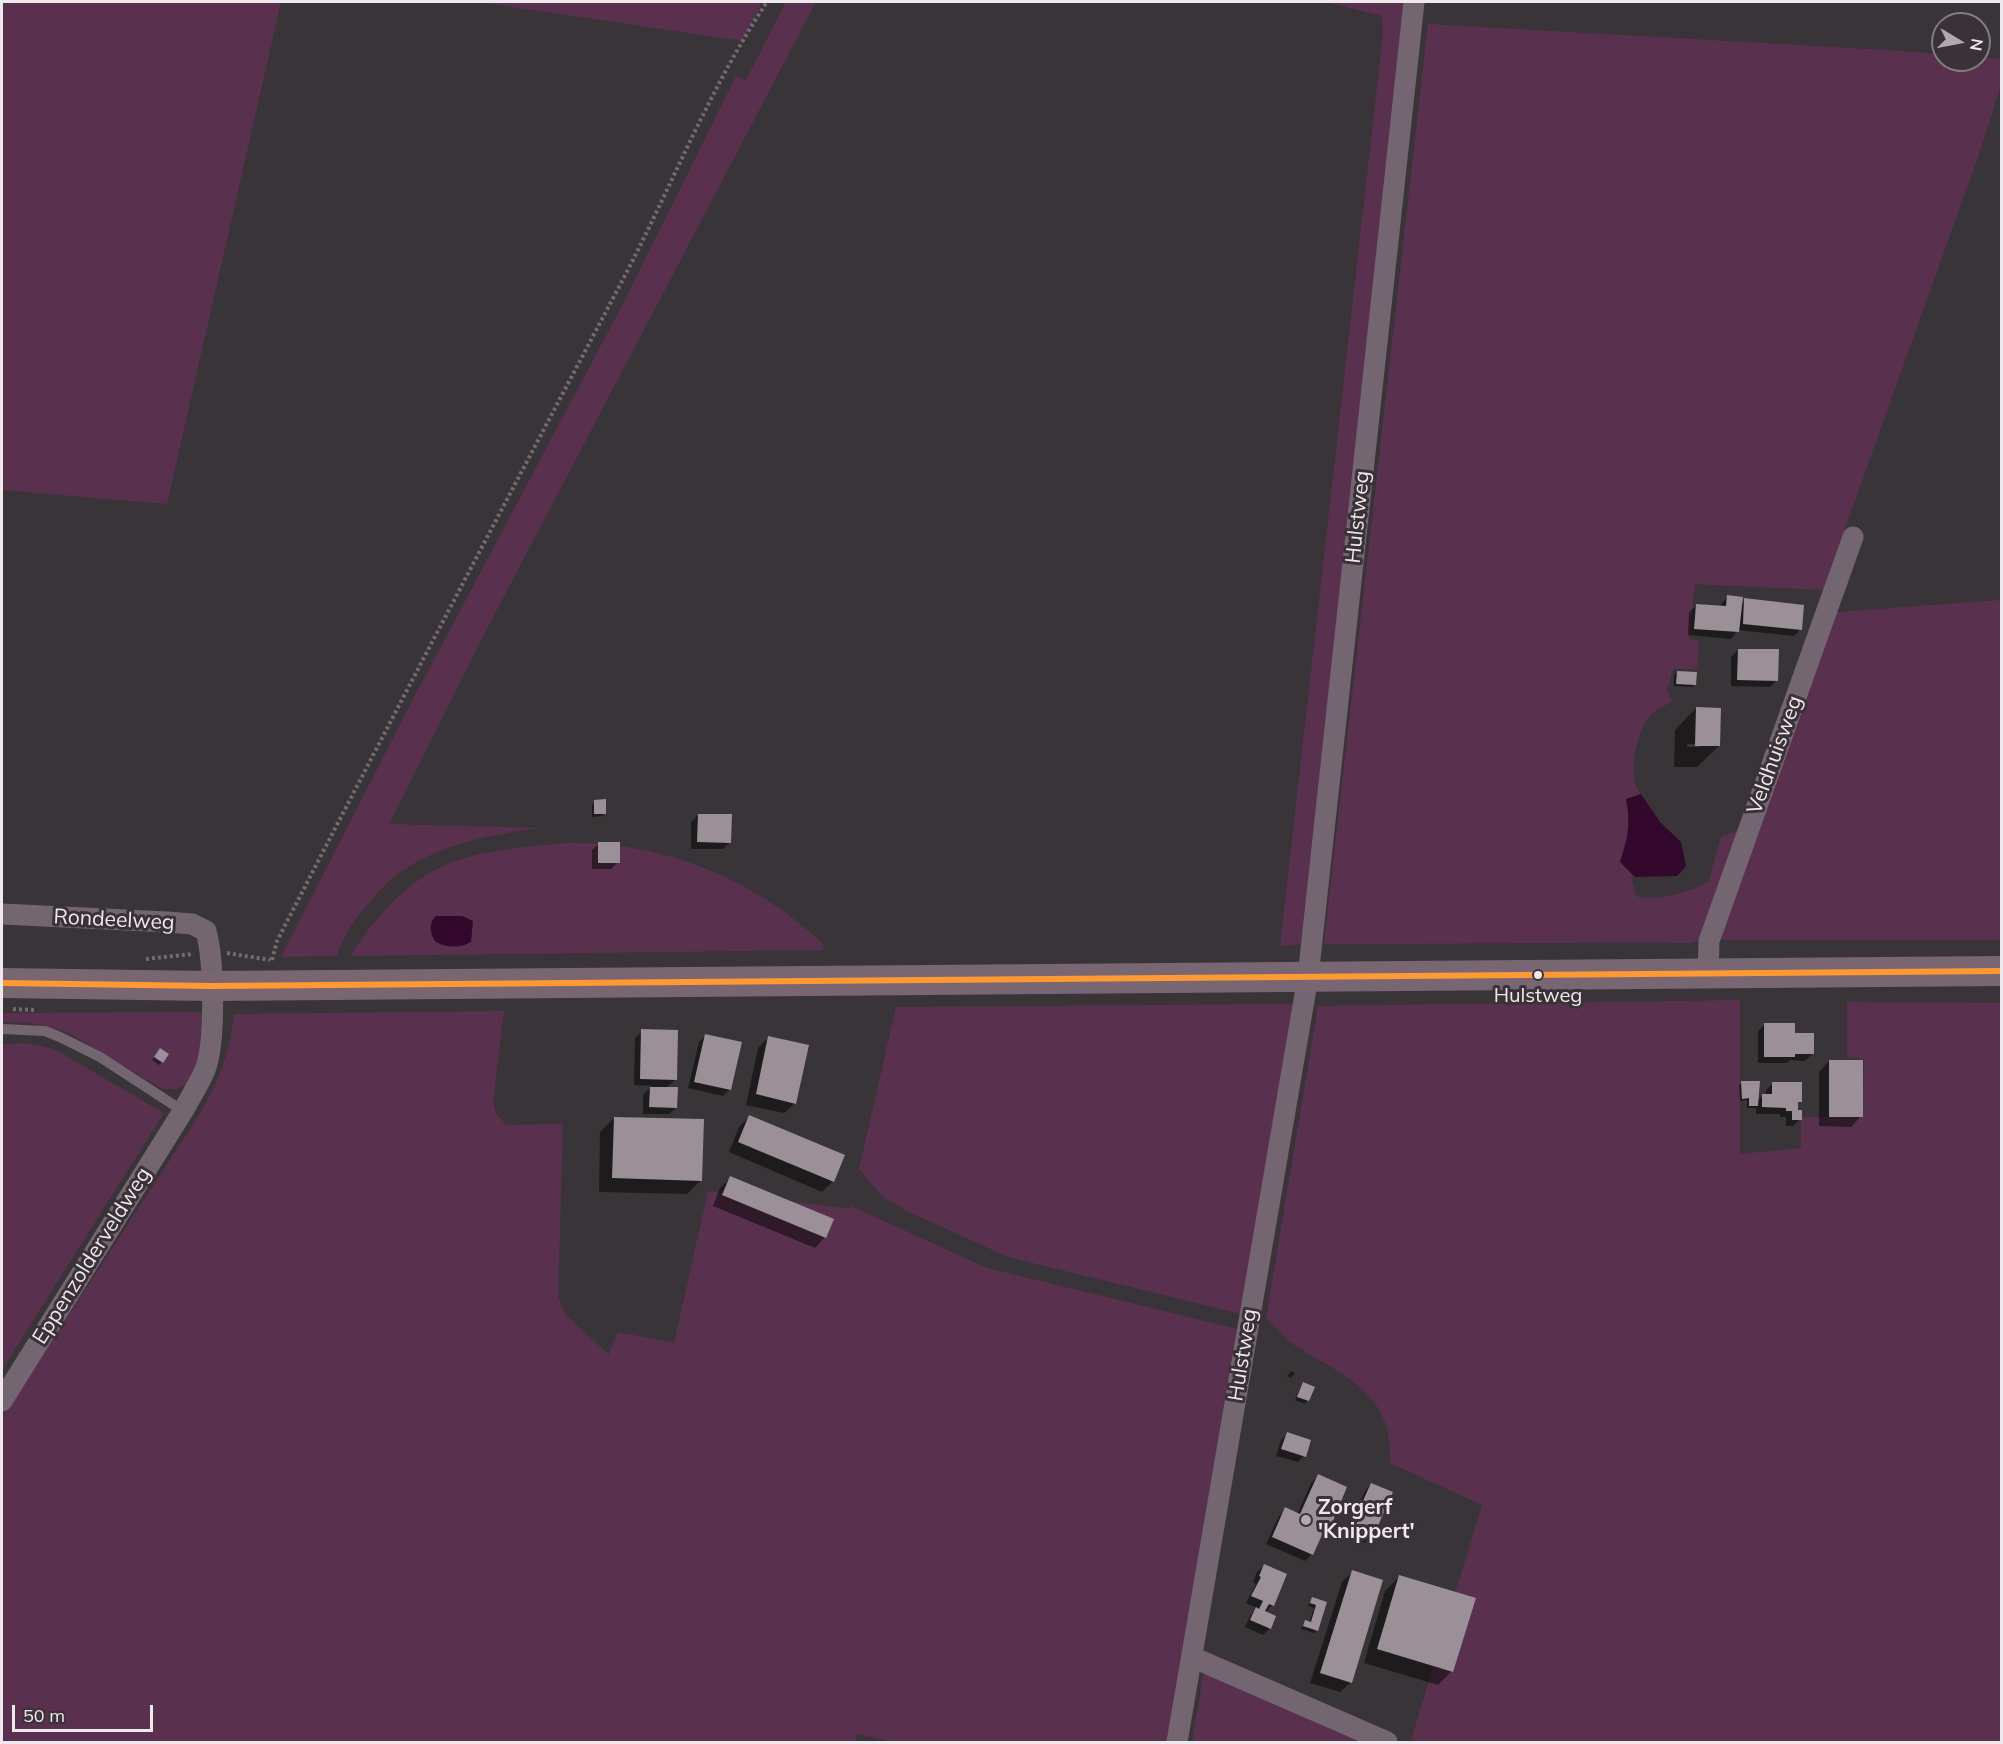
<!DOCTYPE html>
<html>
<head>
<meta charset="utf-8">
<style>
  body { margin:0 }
  #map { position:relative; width:2003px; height:1744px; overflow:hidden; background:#393437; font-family:Mulish,sans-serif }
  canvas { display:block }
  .frame { position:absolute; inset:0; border:3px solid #eee9ed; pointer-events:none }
  .north { position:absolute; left:1931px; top:12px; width:60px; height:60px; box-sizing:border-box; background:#3b3238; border:2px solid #837b80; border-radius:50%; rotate:100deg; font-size:16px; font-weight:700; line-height:24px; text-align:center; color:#eee9ed }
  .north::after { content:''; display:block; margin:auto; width:21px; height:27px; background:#afaaad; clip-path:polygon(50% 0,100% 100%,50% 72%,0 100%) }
  .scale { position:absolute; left:12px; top:1705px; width:141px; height:27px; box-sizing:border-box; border:3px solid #eee9ed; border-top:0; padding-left:8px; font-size:18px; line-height:21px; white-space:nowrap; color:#eee9ed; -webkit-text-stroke:4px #3b3238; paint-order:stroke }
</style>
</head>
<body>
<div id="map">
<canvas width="2003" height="1744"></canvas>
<div class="frame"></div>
<div class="north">N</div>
<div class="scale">50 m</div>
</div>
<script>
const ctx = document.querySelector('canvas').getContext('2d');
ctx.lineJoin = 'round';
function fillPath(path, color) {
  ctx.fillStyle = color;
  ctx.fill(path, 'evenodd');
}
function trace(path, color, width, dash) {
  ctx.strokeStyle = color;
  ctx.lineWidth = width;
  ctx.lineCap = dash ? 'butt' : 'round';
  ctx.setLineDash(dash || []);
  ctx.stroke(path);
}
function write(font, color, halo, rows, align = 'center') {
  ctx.font = font + ' Mulish,sans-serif';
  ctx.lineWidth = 6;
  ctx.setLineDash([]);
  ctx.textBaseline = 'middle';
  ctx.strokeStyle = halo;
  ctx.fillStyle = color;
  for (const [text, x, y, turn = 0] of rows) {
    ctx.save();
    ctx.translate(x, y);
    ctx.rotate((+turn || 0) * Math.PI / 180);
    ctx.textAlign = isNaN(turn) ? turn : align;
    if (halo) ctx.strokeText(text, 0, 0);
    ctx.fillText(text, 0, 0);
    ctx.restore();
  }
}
const green = new Path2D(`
  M2,2H281L167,504L2,490Z
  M479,2H762L742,41Z
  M786,2H816L479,644L389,824L540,828C489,835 439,844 396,875C386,882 378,893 370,902C355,918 343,935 337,956L281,957L411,703L624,302L736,76L746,80Z
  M1326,2H1409L1306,933L1301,944L1280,946L1383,33L1382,16Z
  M1428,24L1886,50L1943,54V60H1979V57L2001,59V85L1978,157L1823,590L1695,584L1689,639L1699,641L1697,669H1673L1667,690L1672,701C1665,706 1654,710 1649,717C1636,734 1626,777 1641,794L1626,799C1631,825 1628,837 1620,862L1630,872L1636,896C1653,903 1694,891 1709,881L1719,843L1722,836L1738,831L1699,940L1691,943C1570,942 1448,944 1327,944L1324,943Z
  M2001,600V940H1722V932L1837,612Z
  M566,843C662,841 754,878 823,944L824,950L350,956C376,917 408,878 453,862C488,849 529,847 566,843ZM436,916H462L473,921L433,938C430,931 430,922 436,916Z
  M1740,1000V1154L1801,1148V1117H1863L1864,1059L1847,1057V1002L2001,1003V1742H1418L1411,1740L1482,1505L1390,1463C1395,1392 1342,1376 1293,1344C1283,1337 1275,1326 1266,1318L1318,1006Z
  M1293,1004L1245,1315L1008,1257L909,1212L882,1196L859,1169L896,1007Z
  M504,1011L493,1103L496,1113L506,1125L563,1124L558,1298L565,1314L608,1354V1356L618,1332L674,1343L708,1191L850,1209L851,1206L987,1268L1242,1330L1171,1742H894L857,1734L855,1742H2V1417L194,1123C217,1086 229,1058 234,1014Z
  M197,1012L203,1014L207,1032L192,1081L177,1089H162L71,1034C48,1024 26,1022 2,1022V1013Z
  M26,1043L54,1049L164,1113L2,1370V1044Z
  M1204,1671L1371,1742H1192Z`);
const water = new Path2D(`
  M1641,794L1660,822L1681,842L1686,866L1677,876L1635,877L1620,862C1628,837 1631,825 1626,799Z
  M436,916H462L473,921L471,942C460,948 447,948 436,942C430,935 428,923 436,916Z`);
const shadow = new Path2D(`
  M1728,597L1741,604L1745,599L1801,629L1794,636L1738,630L1731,639L1688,635L1689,612L1696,606L1721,608V604Z
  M1738,650L1777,680L1770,687L1731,686V657Z
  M1677,672L1695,684L1692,687L1674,686V675Z
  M1696,708L1719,746L1697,767H1674L1675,730ZM1687,744H1700V747H1687Z
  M595,802L605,813L602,816L592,817V805Z
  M698,815L730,842L723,849H691V822Z
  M599,844L618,862L611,869H592V850Z
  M1765,1024L1812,1054L1805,1061L1790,1060L1787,1063H1758V1031Z
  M642,1031L675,1080L666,1088L676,1108L669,1114H643V1095L652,1086L634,1085L635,1038Z
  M705,1036L730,1089L723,1096L688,1088L699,1042Z
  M769,1037L795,1103L784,1113L746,1105L758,1048Z
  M160,1050L162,1062L159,1065L152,1060Z
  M1829,1061L1861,1116L1851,1127L1819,1126V1072Z
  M1742,1083L1757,1101L1762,1096H1766V1090L1773,1083L1800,1101L1796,1105L1800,1119L1793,1126H1786V1117H1780V1114H1756V1108H1747V1100L1740,1101L1739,1085Z
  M749,1117L833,1181L822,1192L729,1152L739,1127Z
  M614,1118L701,1180L687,1194L599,1192L600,1132Z
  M731,1178L825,1237L815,1248L713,1206L720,1188Z
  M1291,1371L1295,1373L1291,1378L1287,1376Z
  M1303,1384L1313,1388L1305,1404L1295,1400Z
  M1287,1434L1304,1456L1298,1462L1276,1456L1281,1440Z
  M1318,1476L1345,1488L1329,1527L1322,1534L1312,1554L1305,1561L1266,1544L1279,1516L1286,1509L1297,1515L1311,1483Z
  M1371,1484L1372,1536L1365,1543L1345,1534L1365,1491Z
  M1264,1566L1272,1605L1265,1613L1270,1628L1263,1635L1245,1627L1250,1616L1257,1608L1246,1603L1256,1584L1253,1582L1257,1572Z
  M1352,1572L1351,1682L1340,1692L1310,1683L1342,1582Z
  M1400,1576L1452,1671L1438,1685L1364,1663L1385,1591Z
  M1312,1599L1325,1603L1317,1630L1314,1633L1301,1629L1306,1621L1309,1623L1314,1608L1308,1606Z`);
const building = new Path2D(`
  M1727,595L1743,597L1739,632L1694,629L1696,604L1726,606Z
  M1744,598L1804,605L1802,630L1743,624Z
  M1738,649H1779L1778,681L1737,680Z
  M1677,671L1697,672L1696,685L1676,684Z
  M1696,707L1721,708L1720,746H1695Z
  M606,799V814H594V800Z
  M698,814H732L731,843L697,842Z
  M598,842H620V863H598Z
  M1764,1023H1795V1033H1814V1054H1795V1057H1764Z
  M641,1029L678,1030L677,1080L640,1079Z
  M705,1034L742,1042L731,1090L694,1082Z
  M768,1036L809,1045L796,1104L756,1094Z
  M160,1048L169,1054L163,1063L154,1057Z
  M1829,1060H1863V1117H1829Z
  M1741,1081H1760L1758,1106H1749V1098L1742,1099Z
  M1772,1082H1802V1102H1798V1110H1802V1120H1792V1111H1786V1108L1762,1107V1094H1772Z
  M650,1087H678L677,1108L649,1107Z
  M749,1115L845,1155L834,1182L738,1142Z
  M614,1117L704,1119L702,1181L612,1178Z
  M730,1176L834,1219L826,1238L722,1195Z
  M1303,1382L1315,1387L1309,1401L1297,1397Z
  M1287,1432L1311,1440L1306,1457L1281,1449Z
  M1318,1474L1347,1487L1330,1528L1326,1526L1313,1555L1272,1537L1285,1507L1300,1514Z
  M1371,1483L1393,1492L1373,1537L1351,1527Z
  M1264,1564L1287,1574L1274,1606L1269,1604L1265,1611L1276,1616L1271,1629L1250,1620L1256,1607L1259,1609L1263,1601L1251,1596L1261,1577L1259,1576Z
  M1352,1570L1383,1580L1352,1683L1320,1673Z
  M1399,1575L1476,1598L1453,1672L1377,1649Z
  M1312,1597L1327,1602L1318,1631L1303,1626L1305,1620L1311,1622L1316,1605L1310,1603Z`);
const path = new Path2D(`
  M227,953L270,960
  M146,959L192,954
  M272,960L277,941C390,721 505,503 620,285C670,191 708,90 767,2
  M13,1009L36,1010`);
const service = new Path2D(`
  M2,1029L45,1031L60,1037L100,1057L183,1111`);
const minor = new Path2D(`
  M2,914L167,922L192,924L206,931C214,960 216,1042 205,1070C199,1084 190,1098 183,1111L2,1401
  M1708,975L1709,941L1853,537
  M1192,1657L1387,1742
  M1177,1742L1308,977L1414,2`);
const secondary = new Path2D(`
  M2,983L211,986L2002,971`);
const bus1 = new Path2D(`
  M2,983L211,986L2002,971`);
const markers = [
  [1538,975,5,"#eee9ed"],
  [1306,1520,6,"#afaaad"]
];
const busNames = [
  ["Hulstweg",1538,996]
];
const streetNames = [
  ["Hulstweg",1358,517,-84],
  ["Veldhuisweg",1775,755,-70],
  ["Rondeelweg",114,920,3],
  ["Eppenzolderveldweg",92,1256,-58],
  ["Hulstweg",1243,1355,-81]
];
const poiNames = [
  ["Zorgerf",1318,1508],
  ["'Knippert'",1318,1532]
];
fillPath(green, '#59314f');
fillPath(water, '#34072c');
fillPath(shadow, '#0007');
fillPath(building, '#9b9098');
trace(path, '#746a71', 4, [3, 3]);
trace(service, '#746671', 10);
trace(minor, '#746671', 21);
trace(secondary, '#786773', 30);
trace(bus1, '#f93', 6);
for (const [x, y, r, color] of markers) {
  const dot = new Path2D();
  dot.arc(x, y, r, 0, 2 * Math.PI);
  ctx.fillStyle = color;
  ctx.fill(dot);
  trace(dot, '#3b3238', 2);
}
write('20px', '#eee9ed', '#3b3238', busNames);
write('21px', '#eee9ed', '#3b3238', streetNames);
write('bold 21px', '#eee9ed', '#3b3238', poiNames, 'left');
</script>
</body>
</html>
